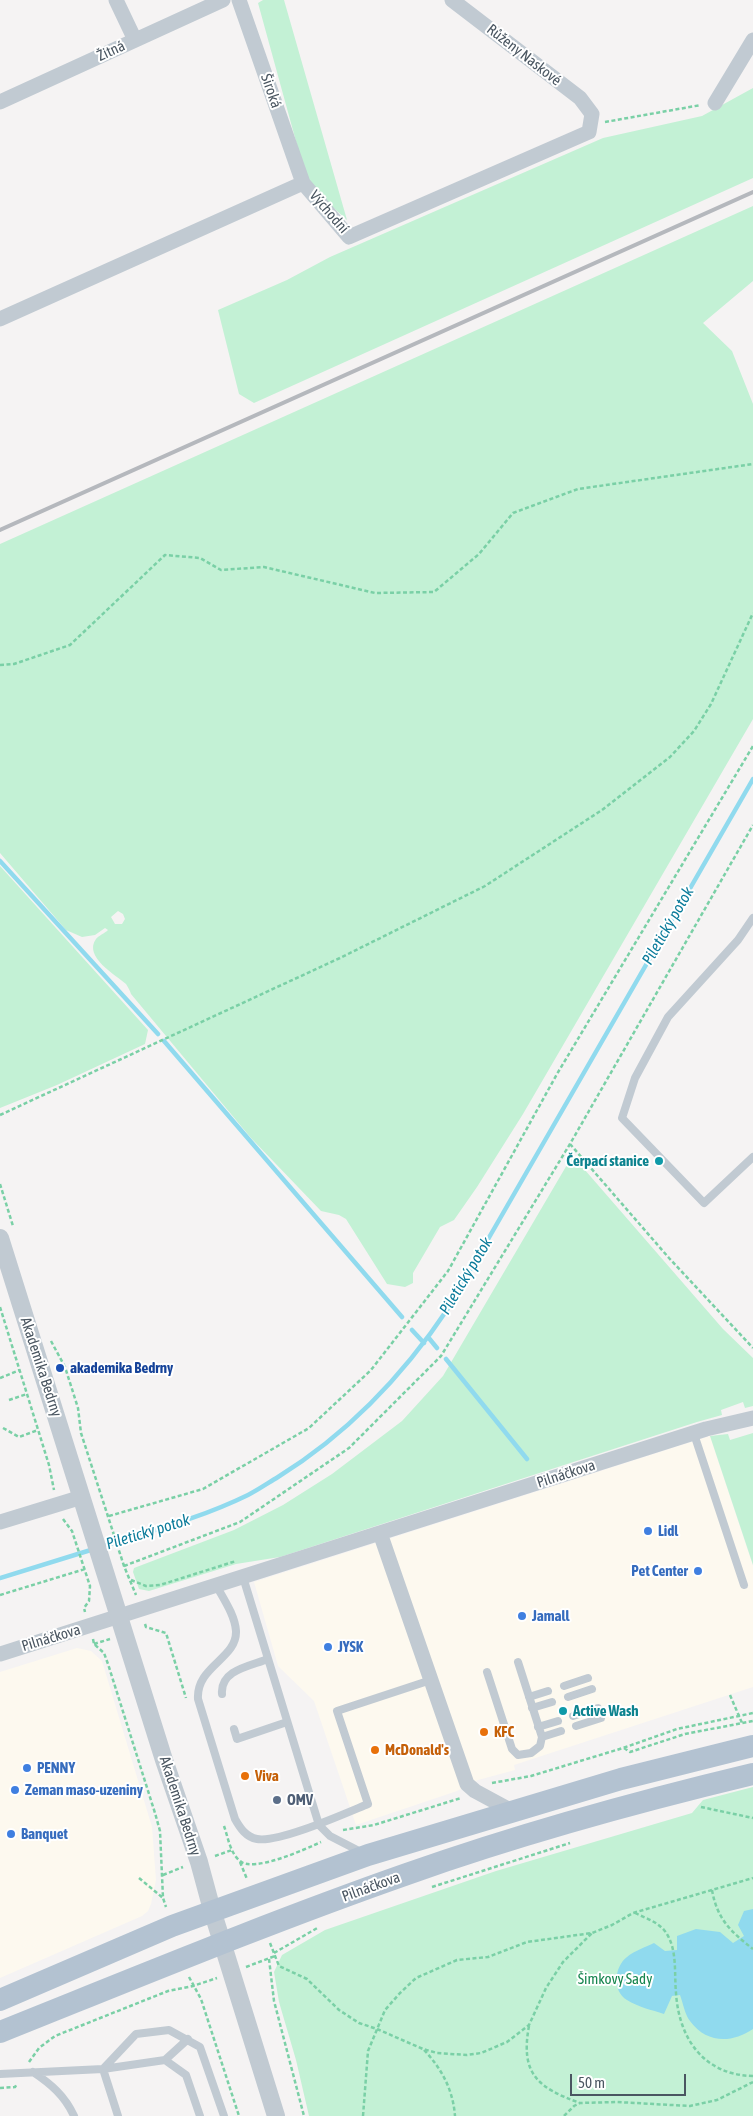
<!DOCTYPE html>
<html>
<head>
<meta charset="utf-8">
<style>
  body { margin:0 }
  #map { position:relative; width:753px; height:2116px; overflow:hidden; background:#f5f3f3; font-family:"Asap Condensed",sans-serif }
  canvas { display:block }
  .scale { position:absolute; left:570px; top:2074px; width:116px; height:22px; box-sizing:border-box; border:2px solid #4a5661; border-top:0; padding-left:6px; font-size:15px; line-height:18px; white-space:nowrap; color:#4a5661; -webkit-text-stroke:4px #fff; paint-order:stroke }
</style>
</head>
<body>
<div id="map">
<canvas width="753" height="2116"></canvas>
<div class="scale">50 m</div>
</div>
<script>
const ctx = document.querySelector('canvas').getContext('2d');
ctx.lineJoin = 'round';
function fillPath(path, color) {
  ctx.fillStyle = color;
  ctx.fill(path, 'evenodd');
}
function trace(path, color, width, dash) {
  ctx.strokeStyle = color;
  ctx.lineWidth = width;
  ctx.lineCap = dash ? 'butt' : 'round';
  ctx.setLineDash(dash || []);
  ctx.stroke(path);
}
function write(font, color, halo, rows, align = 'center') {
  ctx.font = font + ' "Asap Condensed",sans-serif';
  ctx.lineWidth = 4;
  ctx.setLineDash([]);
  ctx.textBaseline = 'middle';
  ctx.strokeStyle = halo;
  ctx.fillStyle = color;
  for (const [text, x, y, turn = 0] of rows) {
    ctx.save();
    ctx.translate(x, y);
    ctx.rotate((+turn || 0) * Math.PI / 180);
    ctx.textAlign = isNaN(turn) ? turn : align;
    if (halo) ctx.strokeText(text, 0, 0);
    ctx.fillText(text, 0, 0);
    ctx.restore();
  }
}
const commercial = new Path2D(`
  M710,1436L753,1566V1687L514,1765L515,1770L478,1780L457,1791L356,1825L314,1701L278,1666L254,1582Z
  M77,1648L91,1651L102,1661L152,1827L156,1880L151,1904L148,1911L142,1916L0,1978V1672Z`);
const green = new Path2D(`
  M263,0H284L347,220L308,185L258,3Z
  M753,88V178L254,403L239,394L218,310L287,280L330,257L603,138L702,116Z
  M753,206V281L703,323L732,351L753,404V719L523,1114L477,1187L454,1220L440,1227L413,1273V1283L405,1287L387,1284L346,1219L339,1215L321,1211L251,1138L131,994C130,991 128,987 126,984C116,975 83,957 96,939C98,936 105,933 108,930L105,928L95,935L82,937L66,930L0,853V544ZM118,911L123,914L125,919L122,924H115L111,917Z
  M0,866L148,1030L145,1044L57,1085L0,1108Z
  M571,1158L578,1162L723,1329L753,1358V1406L745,1408L743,1402L721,1410L722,1415L697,1422L280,1557L236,1564L149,1591L139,1589L133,1572L134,1568L234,1530L283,1505L332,1474L402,1421L443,1376Z
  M753,1433V1565L710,1436L728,1434L730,1440Z
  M753,1787V2116H309L296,2060L279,2002L274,1972L282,1955L325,1930L496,1871L692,1813L703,1800Z`);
const water = new Path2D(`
  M753,1909V2029C731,2044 706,2043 690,2021C685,2015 683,2003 680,1995L672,1996L664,2014C652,2010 638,2007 627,2000C612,1991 614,1967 627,1957C634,1951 646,1947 654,1943L665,1951L677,1950V1936L696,1929L720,1932L733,1943L744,1936L738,1925L744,1911Z`);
const stream = new Path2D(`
  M0,861L158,1034
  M164,1041L402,1317
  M412,1330L424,1343
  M428,1337L437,1348
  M446,1359L527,1459
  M101,1547C151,1531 201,1518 248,1495C258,1490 268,1483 278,1477C349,1433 403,1376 449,1307L753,779
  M0,1578L94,1549`);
const path = new Path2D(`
  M605,122L701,105
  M0,665L14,664L70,645L165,555L200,558L221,570L264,567L375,593L434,592L479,554L513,513L578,489L753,464
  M0,1115L340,958L485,886L602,810L670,757L694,731L711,704L753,613
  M570,1144L669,1258L753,1348
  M0,1184L13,1226
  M0,1307L49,1465L54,1490
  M51,1341L65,1367L78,1408L81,1433L124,1566L136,1595
  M0,1378L20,1370
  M9,1400L27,1394
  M3,1428L19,1437L38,1430
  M109,1516L203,1489L309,1428L371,1370L448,1271L557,1074L753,746
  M63,1519L72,1531L90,1586L89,1601L84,1608L85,1612
  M124,1566L240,1522L349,1448L441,1356L570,1144L753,825
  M131,1580L146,1586L160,1585L236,1561
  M0,1595L85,1569
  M145,1624L146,1627L166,1633L186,1698
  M93,1639L94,1644L104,1653L108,1664L155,1813L160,1831L163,1898L166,1907
  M94,1644L110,1639
  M730,1695L742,1723
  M624,1748L630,1752L685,1734L753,1721
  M492,1783L531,1776L623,1748L677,1729L753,1713
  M701,1807L753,1818
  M224,1826C228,1837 230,1853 240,1861C253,1873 306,1849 321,1842
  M343,1830L374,1825L461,1798
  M215,1856L232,1850
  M240,1862L247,1879
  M163,1875L183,1867
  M139,1878L163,1898
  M432,1887L570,1843
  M712,1890C717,1919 731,1932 753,1949
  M635,1913C645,1918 656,1921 664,1930C678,1947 674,1973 676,1993C679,2039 704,2075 753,2076
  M270,1943L279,1966L307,1979L339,2010L359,2023L377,2029L423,2049L437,2053L467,2055L481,2053L507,2042L529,2025L546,1988L563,1962L592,1933
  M274,1953L319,1927
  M269,1959L274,2001L304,2116
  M246,1967L275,1956
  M189,1977L201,1999L239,2116
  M529,2026C520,2074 538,2088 580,2103
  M424,2050C442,2069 453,2090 455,2116
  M29,2062L39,2048L55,2036L168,1991L193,1986L217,1978
  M0,2088L15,2087L17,2084
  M363,2116L368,2051L385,2010L400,1993L416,1978L457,1960L488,1957L527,1942L592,1933L612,1925L633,1913L753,1878
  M564,2116L574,2106L580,2103L617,2102L690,2106L717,2100L753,2082`);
const service = new Path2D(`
  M753,918L738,940L668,1017L635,1078L622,1118L704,1203L753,1157
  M694,1434L744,1585
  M243,1577L319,1825L330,1836L361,1852
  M216,1585C223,1598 235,1615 236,1631C237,1659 196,1666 198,1699L235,1819C240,1828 246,1837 257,1839C279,1843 346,1813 368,1804L337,1711L431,1680
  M487,1672L512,1749L518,1755L531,1753L540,1746L542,1737L518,1662
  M564,1686L588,1678
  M222,1694C220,1670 250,1666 268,1659
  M529,1697L548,1691
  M568,1697L592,1689
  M532,1708L552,1702
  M573,1716L598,1708
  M576,1726L601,1718
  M538,1727L558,1721
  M234,1729L237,1739L287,1722
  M542,1737L561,1731
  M188,2039L165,2060L186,2075L200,2116
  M33,2072C51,2084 65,2096 74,2116
  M0,2074L103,2069L165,2060
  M118,2116L103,2069L136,2034L169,2030L200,2047L224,2116`);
const minor = new Path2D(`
  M116,0L135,40
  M239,0L303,183L349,237L589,132L592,114L580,98L452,0
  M0,102L223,0
  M715,103L753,40
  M0,319L303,183
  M0,1522L82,1497
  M380,1533L467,1784L475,1791L512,1811
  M0,1654L706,1429L753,1418`);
const tertiary = new Path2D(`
  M0,1238L164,1760L199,1862L212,1910L276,2116`);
const primary = new Path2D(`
  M0,2000L172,1926L368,1855L621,1779L753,1746
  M0,2032C135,1978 270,1922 407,1874C520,1834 636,1802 753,1774`);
const rail = new Path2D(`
  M0,530L753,192`);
const markers = [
  [659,1161,5,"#0f9aa8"],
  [60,1368,5,"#1a4fb4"],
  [648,1531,5,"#3f7fe0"],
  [698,1571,5,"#3f7fe0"],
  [522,1616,5,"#3f7fe0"],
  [328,1647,5,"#3f7fe0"],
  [563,1711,5,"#0f9aa8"],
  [484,1732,5,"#e8710a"],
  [375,1750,5,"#e8710a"],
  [27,1768,5,"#3f7fe0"],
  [245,1776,5,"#e8710a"],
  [15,1790,5,"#3f7fe0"],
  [277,1800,5,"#5c6f8a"],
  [11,1834,5,"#3f7fe0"]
];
const streetNames = [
  ["Žitná",111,51,-25],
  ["Růženy Naskové",524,55,38],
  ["Široká",271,91,71],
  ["Východní",329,212,49],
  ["Akademika Bedrny",41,1367,72],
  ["Pilnáčkova",566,1474,-18],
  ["Pilnáčkova",51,1638,-17],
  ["Akademika Bedrny",180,1806,72],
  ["Pilnáčkova",371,1887,-20]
];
const cultureNames = [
  ["Čerpací stanice",649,1161],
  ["Active Wash",573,1711,"left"]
];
const transitNames = [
  ["akademika Bedrny",70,1368]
];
const shopNames = [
  ["Lidl",658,1531],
  ["Pet Center",688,1571,"right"],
  ["Jamall",532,1616],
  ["JYSK",338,1647],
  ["PENNY",37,1768],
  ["Zeman maso-uzeniny",25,1790],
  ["Banquet",21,1834]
];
const foodNames = [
  ["KFC",494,1732],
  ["McDonald's",385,1750],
  ["Viva",255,1776]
];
const serviceNames = [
  ["OMV",287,1800]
];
const parkNames = [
  ["Šimkovy Sady",615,1979]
];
const waterNames = [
  ["Piletický potok",668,926,-60],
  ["Piletický potok",466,1276,-59],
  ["Piletický potok",148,1532,-17]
];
fillPath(commercial, '#fdf9ef');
fillPath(green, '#c3f1d5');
fillPath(water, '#90daee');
trace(stream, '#90daee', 4.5);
trace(path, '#7ad0a6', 2.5, [4, 2.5]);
trace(service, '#c1cad2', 8);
trace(minor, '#c1cad2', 15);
trace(tertiary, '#c1cad2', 18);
trace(primary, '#b3c2d1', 22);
trace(rail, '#b5b8bd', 4);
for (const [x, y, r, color] of markers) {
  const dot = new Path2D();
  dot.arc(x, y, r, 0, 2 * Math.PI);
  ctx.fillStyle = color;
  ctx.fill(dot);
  trace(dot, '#fff', 2);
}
write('15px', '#4a5661', '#fff', streetNames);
write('bold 15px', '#0d838f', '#fff', cultureNames, 'right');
write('bold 15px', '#164399', '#fff', transitNames, 'left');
write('bold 15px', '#366cbe', '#fff', shopNames, 'left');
write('bold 15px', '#c56008', '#fff', foodNames, 'left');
write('bold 15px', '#4e5e75', '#fff', serviceNames, 'left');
write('15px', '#17864f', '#fff', parkNames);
write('italic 16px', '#0c7c9b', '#fff', waterNames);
</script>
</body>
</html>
